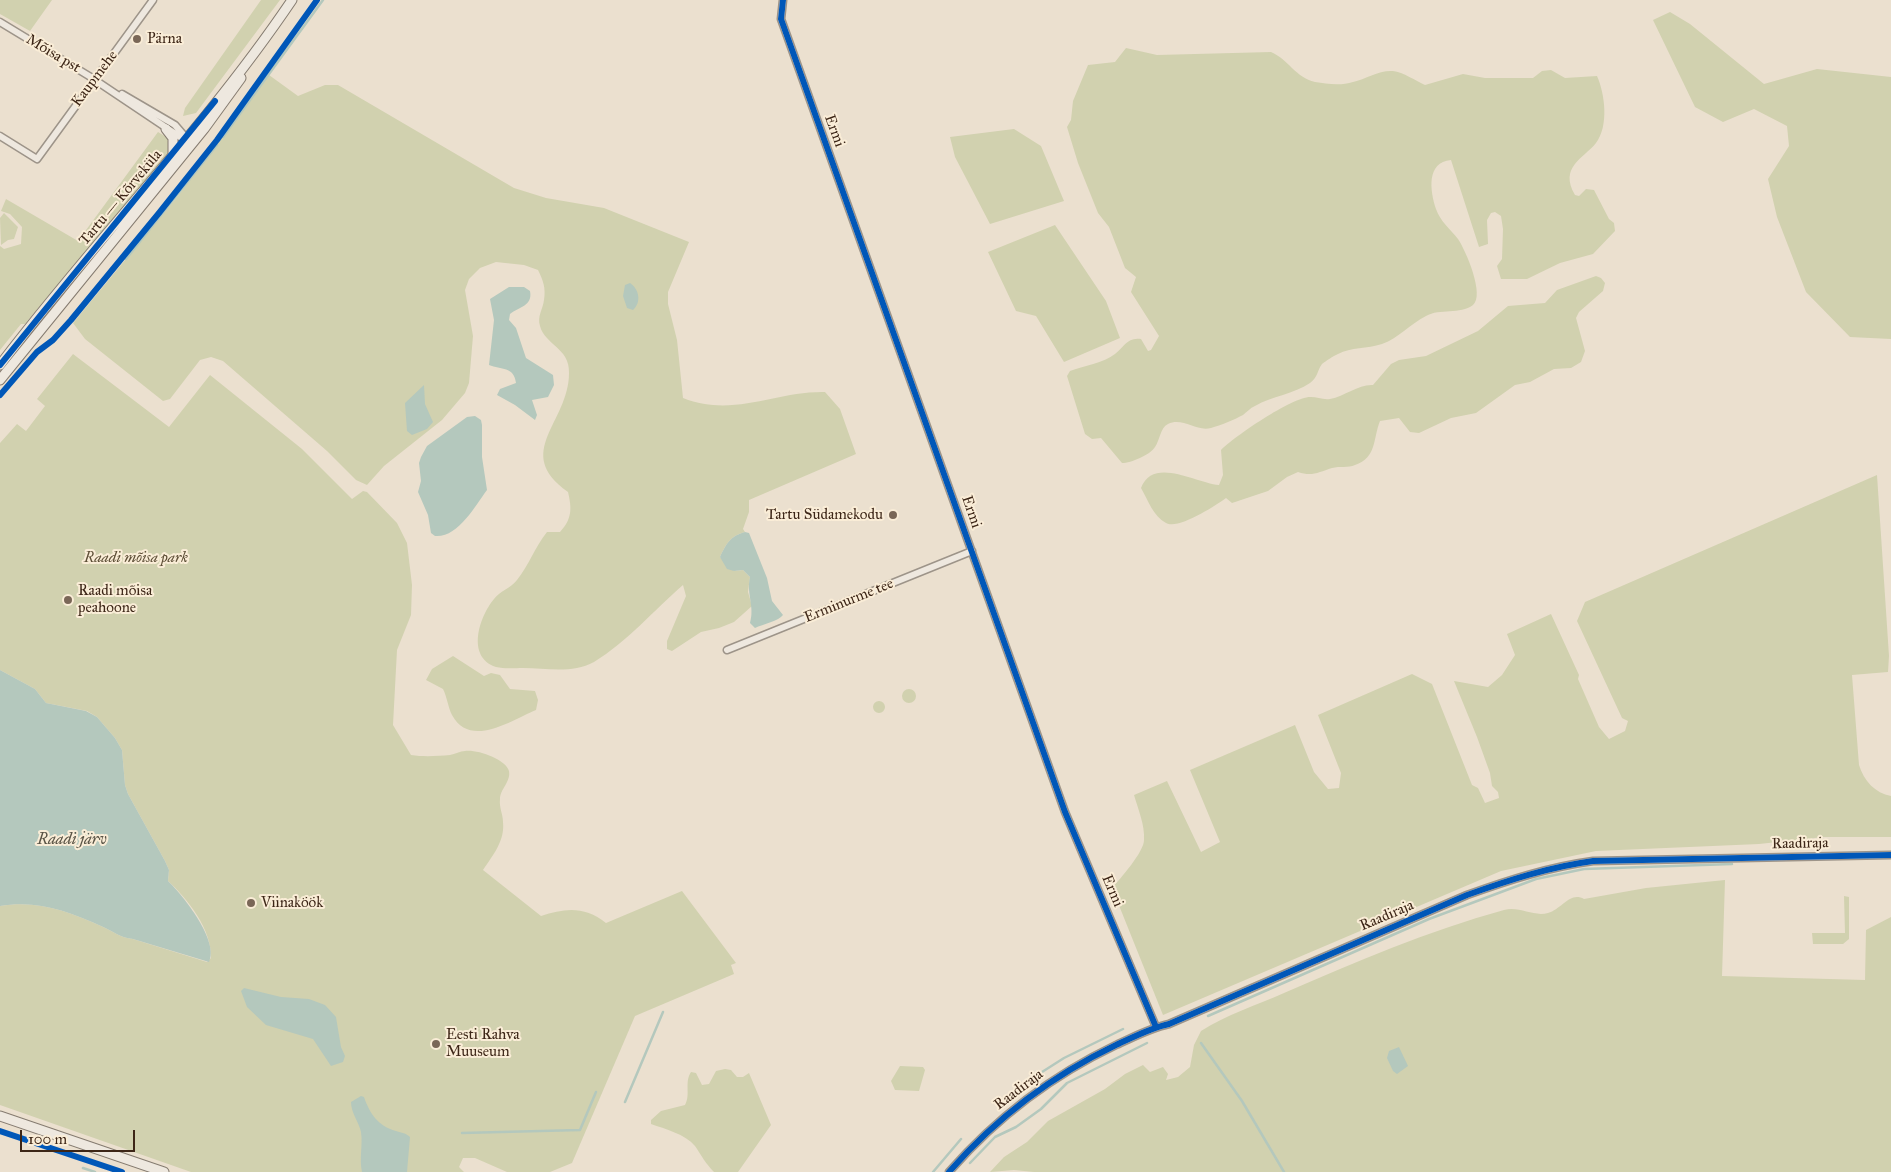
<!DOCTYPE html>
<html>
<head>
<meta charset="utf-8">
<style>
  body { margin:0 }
  #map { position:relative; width:1891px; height:1172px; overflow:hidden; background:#ebe0cf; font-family:"IM FELL Great Primer",serif }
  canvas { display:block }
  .scale { position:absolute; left:20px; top:1130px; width:115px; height:22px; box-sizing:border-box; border:2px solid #3d2617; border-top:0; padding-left:6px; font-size:15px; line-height:18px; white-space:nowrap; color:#3d2617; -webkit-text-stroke:4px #faedd7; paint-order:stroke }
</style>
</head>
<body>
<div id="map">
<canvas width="1891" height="1172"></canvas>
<div class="scale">100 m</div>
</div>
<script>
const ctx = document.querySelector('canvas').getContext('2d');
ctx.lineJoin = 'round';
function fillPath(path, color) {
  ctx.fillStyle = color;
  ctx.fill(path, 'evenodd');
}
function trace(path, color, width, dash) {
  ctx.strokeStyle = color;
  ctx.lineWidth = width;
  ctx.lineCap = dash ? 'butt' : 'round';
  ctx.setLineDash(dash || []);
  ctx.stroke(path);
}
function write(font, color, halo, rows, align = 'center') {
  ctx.font = font + ' "IM FELL Great Primer",serif';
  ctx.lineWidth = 4;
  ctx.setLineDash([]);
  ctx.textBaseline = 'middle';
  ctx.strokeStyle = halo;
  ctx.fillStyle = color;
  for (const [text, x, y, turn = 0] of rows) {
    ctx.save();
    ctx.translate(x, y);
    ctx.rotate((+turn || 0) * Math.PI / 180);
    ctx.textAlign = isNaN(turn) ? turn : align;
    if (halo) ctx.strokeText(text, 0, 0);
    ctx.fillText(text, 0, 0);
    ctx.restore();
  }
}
const green = new Path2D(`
  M0,0H52L30,31L0,14Z
  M261,0H280L196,113L183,116L185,108Z
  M1670,12L1690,24L1764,84L1817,69L1891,77V339L1850,337L1806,292L1777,217L1768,179L1789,146L1787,126L1754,109L1723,122L1695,107L1653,20Z
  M1126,48L1157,55L1271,52C1288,59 1296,78 1315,82C1327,84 1341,86 1353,82C1366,79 1379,70 1393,71C1403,72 1416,81 1425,85L1463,74L1485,78H1533L1542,71L1551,70L1565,78L1597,76C1605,94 1609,126 1596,143C1583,159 1559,167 1575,195L1579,196L1586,189L1594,190L1609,219L1614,223L1615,231L1593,254L1560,263L1527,279H1501L1497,266L1502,259L1503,229L1501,216L1495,212L1491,213L1487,220L1488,244L1479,247L1451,160C1426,162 1430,191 1436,209C1440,221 1450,229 1458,239C1466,251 1485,295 1473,305C1460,315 1440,308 1426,316C1410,324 1399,338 1382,344C1367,349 1351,347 1338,354C1333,356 1326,361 1322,364C1317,371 1318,377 1310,383C1294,394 1272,396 1255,406C1250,408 1247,412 1243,415C1234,420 1221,425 1211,428C1196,432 1183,417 1168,424C1160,428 1160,440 1155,447C1150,455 1131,463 1122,463L1101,438L1092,439L1085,434L1067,376L1070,371C1083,366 1104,363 1115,354C1124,347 1127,337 1141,339L1148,351L1151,350L1159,336L1131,292L1136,277L1125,268L1109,227L1098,213L1078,163L1067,127L1071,120L1073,101L1088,65L1115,62Z
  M269,75L298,96L325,85H338L514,188L546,198L604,208L689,242L668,292V304L677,340L683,398C734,418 775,391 825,392L840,409L856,454L749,500V512L743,529L745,532C730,536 726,544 720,557L734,571L743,570L750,577L748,592L752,606L734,622L719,628L701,632L672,651L667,649V641L686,596L683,585C654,610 627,642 594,662C572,674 546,668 523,668C515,668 504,669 496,667C466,657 479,617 494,599C500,591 511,588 517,580C529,565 535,547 547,532H560C572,519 572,509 568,492C512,452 569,423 569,373C570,348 545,345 540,326C537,316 543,309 544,300C546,288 543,280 538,270L524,265L496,262L480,268L469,279L465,290L473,336L469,383L465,393L442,420L384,466L367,485L356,480L327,451L223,361L211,357L200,360L170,399L163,401L85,339L73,323L178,196Z
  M1014,129L1041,146L1064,201L990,224L955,157L950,137Z
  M158,132L168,138L170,147L168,153L25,324H21L0,350V246L4,249L21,244L22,227L10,214L1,211L6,199L78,241Z
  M4,213L18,227L14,239L8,240L1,245L0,218Z
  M1055,225L1106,301L1120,338L1064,362L1036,316L1016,311L988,252Z
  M1596,276L1601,278L1605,283L1603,291L1579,312L1576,318L1585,351L1581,362L1571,368L1554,369L1530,382L1515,385L1476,413L1451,418L1419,433L1410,432L1399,418L1380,421C1373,438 1377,458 1355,465C1348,468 1340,466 1332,468C1319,472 1312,477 1298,472L1287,477L1268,491L1232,503L1226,498C1215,506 1178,530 1166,523C1153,516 1148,500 1141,488C1153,456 1196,483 1219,485L1223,475L1221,450C1234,437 1293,396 1311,397C1317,397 1323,400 1330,399C1345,396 1359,384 1373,385L1391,364L1399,360L1426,356L1478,331L1508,306L1545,303L1557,290Z
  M73,354L169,427L210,375L302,449L352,499L363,491L367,492L397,523L407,543L412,585L411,615L397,650L393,725L411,755C424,757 438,756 450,755C455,754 460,751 465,751C476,749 506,759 509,771C511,782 500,789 500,799C499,808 503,814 503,822C505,841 493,855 483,870L541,916C565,908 585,906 606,923L682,891L736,963L731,965L734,974L635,1016L572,1163L550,1172H507L475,1158H463L459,1167L464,1172H191L0,1105V906C38,900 67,911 101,926C113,931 120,938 133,939L207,962L211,958C212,930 188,899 168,881L169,870L165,861L128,794L125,785L122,750L115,738L97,717L87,711L46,703L35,689L0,670V443L17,424L26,431L45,406L37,399Z
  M1877,475L1889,656L1888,672L1852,675L1859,765C1864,781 1875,793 1891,796V837H1824L1759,844L1596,851L1501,871L1163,1015L1112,888C1120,879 1144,852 1144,840C1145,825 1138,809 1134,795L1167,781L1201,852L1220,842L1190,770L1295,725L1314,772L1328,789L1339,788L1341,773L1318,715L1412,674L1432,684L1472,785L1478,788L1485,803L1499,798L1498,792L1492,786L1490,773L1477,737L1454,681L1488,687L1502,675L1515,655L1507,634L1551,614L1579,675L1578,679L1599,727L1609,739L1625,731L1628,721L1622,718L1577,621L1585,602Z
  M453,656L484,676L491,673L500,675L510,689L535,691L538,700L536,710C512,720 470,749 452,715C448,707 447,697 443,689L426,680L432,669Z
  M902 696a7 7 0 1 1 14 0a7 7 0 1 1-14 0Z
  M873 707a6 6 0 1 1 12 0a6 6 0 1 1-12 0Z
  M1725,880L1722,976L1865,980L1866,930L1891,917V1172H1034L1014,1170L990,1172L1004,1157L1027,1142L1048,1121L1105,1089L1125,1074L1143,1065L1150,1072L1163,1067L1168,1074L1166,1080L1178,1077L1190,1067L1194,1045L1201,1031C1226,1015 1257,1005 1284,993C1355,962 1428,931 1504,910C1520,906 1533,917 1548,913C1562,909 1570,891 1584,899L1646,888Z
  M1844,896L1849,897V939L1843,944H1813L1812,933H1845Z
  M900,1066L923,1067L925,1070L919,1091L895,1090L891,1081Z
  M725,1069L731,1070L737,1077H743L749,1073L771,1125L738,1172H714C706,1164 701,1155 695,1146C685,1134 665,1129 651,1124V1120L661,1111L685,1105C691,1095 684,1082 691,1072L696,1073L702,1085L709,1084L716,1071Z`);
const water = new Path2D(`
  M630,283C639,289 642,302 633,310L627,308L623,296L625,285Z
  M509,287H524L530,291C533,306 519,307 510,314L509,320L516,328L526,358L553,375L554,385L548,397L532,400L537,415L535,420L515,405L497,395L500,389L516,383C514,366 501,370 489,365L494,320L490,299Z
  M424,385L425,404L433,422L427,429L412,435L407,431L405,403Z
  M475,416L481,420L482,425V457L487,490C475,506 458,538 435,536L431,533L428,515L418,492L421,481L419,463L421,457L427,446L467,417Z
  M745,532L749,533L767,578L772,601L783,615C779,621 763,624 755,628L750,623C755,606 746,594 750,577L743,570L734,571L727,569L720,557C726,544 730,536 745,532Z
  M0,670L35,689L46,703L86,711L97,717L115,738L122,750L125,785L128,794L165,861L169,870L168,881C183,895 220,942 209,962L133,939C120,938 113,931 101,926C67,911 38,900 0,906Z
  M244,988L281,997L309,999L325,1005L336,1017L341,1047L345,1056L343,1062L331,1066L313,1039L266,1025L247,1007L241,991Z
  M1399,1047L1408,1066L1397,1074L1393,1071L1387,1058L1389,1051Z
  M361,1096L364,1097C370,1114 378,1126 396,1131C402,1133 406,1133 410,1137L407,1172H362C359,1158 363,1146 361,1132C359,1122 351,1113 351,1102Z`);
const stream = new Path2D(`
  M223,137L323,0
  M126,259L217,145
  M1208,1016L1429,919L1536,879L1584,869L1732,864
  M1201,1043L1242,1101L1284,1172
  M1031,1079L1064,1058L1123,1029
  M625,1102L663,1012
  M462,1133L580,1130L596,1092
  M970,1163L995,1137L1016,1127L1041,1109L1067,1083L1147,1043
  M83,1168L95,1172
  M933,1172L961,1139`);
const street = new Path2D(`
  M783,0L781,19L1065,812L1156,1027
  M0,22L89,76L180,137L186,139
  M122,94L175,125L187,139
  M0,136L37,159L153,0
  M727,650L972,551
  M949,1172C996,1118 1051,1076 1116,1045C1134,1037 1150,1028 1169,1024L1467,895C1509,880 1549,867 1593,861L1891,855`);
const secondary = new Path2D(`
  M166,129L173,138V155
  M0,365C94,241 205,129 292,0
  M0,380L204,129L241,78
  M0,1116L164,1172`);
const cycleway = new Path2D(`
  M783,0L781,19L1065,812L1156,1027
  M0,365L215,101
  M0,395L37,352L53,340L71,320L159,213L217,140L317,0
  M0,1131L122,1172
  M949,1172C996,1118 1051,1076 1116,1045C1134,1037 1150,1028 1169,1024L1467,895C1509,880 1549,867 1593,861L1891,855`);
const markers = [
  [137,39,5,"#7a6757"],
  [893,515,5,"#7a6757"],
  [68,600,5,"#7a6757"],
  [251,903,5,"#7a6757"],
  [436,1044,5,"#7a6757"]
];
const poiNames = [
  ["Pärna",147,39],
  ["Tartu Südamekodu",883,515,"right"],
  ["Raadi mõisa",78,591],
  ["peahoone",78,608],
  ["Viinaköök",261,903],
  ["Eesti Rahva",446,1035],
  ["Muuseum",446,1052]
];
const streetNames = [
  ["Mõisa pst",53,54,31],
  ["Kaupmehe",95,79,-53],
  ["Ermi",834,131,70],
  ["Tartu — Kõrveküla",121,198,-50],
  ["Ermi",971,512,71],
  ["Erminurme tee",849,601,-22],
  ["Raadiraja",1800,844,-1],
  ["Ermi",1112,891,67],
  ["Raadiraja",1387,916,-23],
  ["Raadiraja",1019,1090,-37]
];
const parkNames = [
  ["Raadi mõisa park",136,558]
];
const waterNames = [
  ["Raadi järv",72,840]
];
fillPath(green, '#d1d1af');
fillPath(water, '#b4c8bd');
trace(stream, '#b4c8bd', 2.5);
trace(street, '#9d9489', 9);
trace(secondary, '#857b70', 11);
trace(street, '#eee8df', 6);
trace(secondary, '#eee8df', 9);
trace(cycleway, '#0057b8', 6);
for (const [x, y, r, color] of markers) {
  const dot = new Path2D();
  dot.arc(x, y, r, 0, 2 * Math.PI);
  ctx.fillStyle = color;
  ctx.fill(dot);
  trace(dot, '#faedd7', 2);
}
write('15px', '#3d2617', '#faedd7', poiNames, 'left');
write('15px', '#3d2617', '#faedd7', streetNames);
write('italic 15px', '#5d4e36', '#faedd7', parkNames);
write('italic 16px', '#5a5446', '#faedd7', waterNames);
</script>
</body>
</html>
